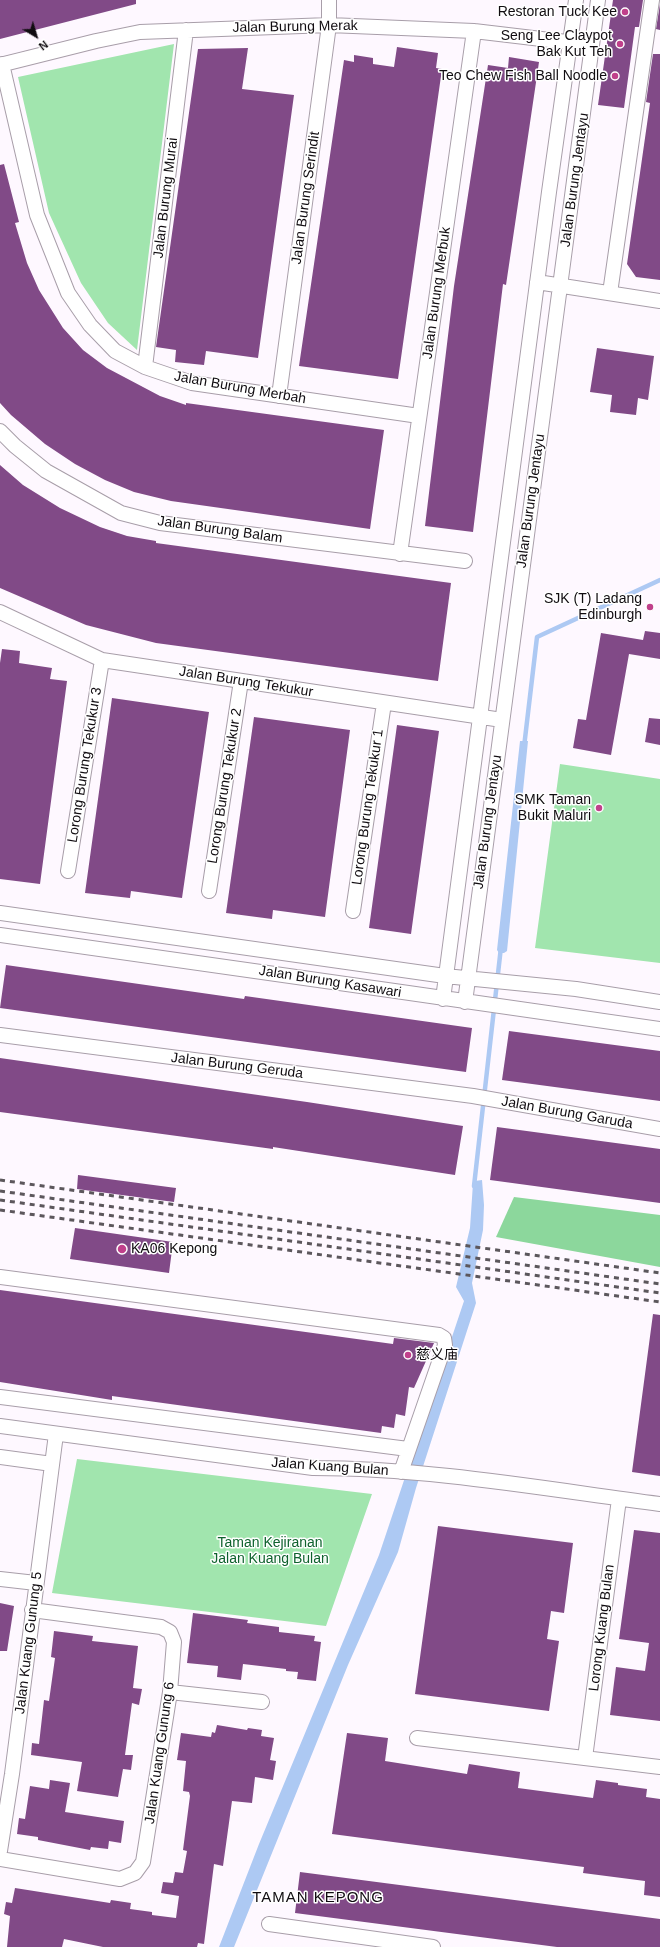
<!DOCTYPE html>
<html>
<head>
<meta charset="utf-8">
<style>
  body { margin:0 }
  #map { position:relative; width:660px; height:1947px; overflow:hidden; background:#fef8ff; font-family:Arial,sans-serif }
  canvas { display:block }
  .north { position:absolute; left:16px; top:16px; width:40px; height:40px; -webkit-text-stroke:3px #fff; paint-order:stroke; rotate:142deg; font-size:11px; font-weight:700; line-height:16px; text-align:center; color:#100c10 }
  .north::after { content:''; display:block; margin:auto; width:14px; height:18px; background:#100c10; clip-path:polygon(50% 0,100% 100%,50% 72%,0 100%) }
</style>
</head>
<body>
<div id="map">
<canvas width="660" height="1947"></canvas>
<div class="north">N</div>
</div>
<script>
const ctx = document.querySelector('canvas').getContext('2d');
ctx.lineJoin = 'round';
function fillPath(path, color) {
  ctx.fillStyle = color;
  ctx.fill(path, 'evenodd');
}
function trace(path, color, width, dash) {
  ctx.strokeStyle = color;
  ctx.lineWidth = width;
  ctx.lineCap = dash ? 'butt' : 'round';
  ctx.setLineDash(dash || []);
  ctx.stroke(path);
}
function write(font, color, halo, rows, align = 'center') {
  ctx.font = font + ' Arial,"Noto Sans SC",sans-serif';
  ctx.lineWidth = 3;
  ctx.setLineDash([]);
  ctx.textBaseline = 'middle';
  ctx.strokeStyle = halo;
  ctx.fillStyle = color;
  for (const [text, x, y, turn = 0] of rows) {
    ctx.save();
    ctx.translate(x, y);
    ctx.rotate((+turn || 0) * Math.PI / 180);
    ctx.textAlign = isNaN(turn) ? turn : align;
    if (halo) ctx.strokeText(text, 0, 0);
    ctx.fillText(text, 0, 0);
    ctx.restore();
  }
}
const green = new Path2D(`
  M174,44L137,350L108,323L81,283L49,213L18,77Z
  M560,764L660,779V963L535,948Z
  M77,1459L372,1494L326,1626L52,1593Z`);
const forest = new Path2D(`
  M514,1197L660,1215V1267L496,1237Z`);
const water = new Path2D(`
  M520,741H528L507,951L504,953H499L497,950Z
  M482,1180L484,1205L483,1230L472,1283L476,1303L416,1488L398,1552L348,1665L234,1947H219L259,1844L379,1555L464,1301L456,1287L470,1228L473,1183L475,1181Z`);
const stream = new Path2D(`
  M524,747L537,637L660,580
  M474,1186L501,947`);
const building = new Path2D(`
  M0,0H136V4L0,39Z
  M613,0H643L639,27H635L624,108L598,105Z
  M660,4V30L656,29Z
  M397,47L438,53L436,68L442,69L398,379L299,366L344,60L354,62V55L373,58V64L394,67Z
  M248,48L242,89L294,95L258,358L206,351L204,365L175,362L176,350L156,347L198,49Z
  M653,54H660V280L636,277L627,264L650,103L646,102Z
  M509,57L539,62L506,285L503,284L473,532L425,526L454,286L488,65L508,68Z
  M4,164L19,222L15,223L27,263L39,290L63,328L83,350L107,368L160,396L186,405V403L384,430L370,529L171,501L134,492L105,480L75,464L45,444L11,415L0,403V165Z
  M597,348L654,356L648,400L638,398L636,415L610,412L612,395L590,392Z
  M0,465L23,485L60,508L100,527L127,536L156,541V543L451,583L438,681L156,643L86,625L0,588Z
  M645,631L660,633V659L629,654L611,755L573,748L578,719L586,720L601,633L643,640Z
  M2,649L20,651L19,663L52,668L50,679L67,681L40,884L0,879V663Z
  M112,698L209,712L182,898L131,891L130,898L85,893Z
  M254,717L350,730L325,917L273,910L272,919L226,913Z
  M649,718L660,719V745L645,742Z
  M397,725L439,731L411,934L369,928Z
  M6,965L244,999L245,996L472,1028L466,1072L0,1008Z
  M509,1031L660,1051V1101L502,1080Z
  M0,1058L307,1102L463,1126L455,1175L273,1147V1149L0,1112Z
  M497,1127L660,1149V1203L490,1180Z
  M78,1175L176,1188L174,1202L77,1189Z
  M75,1228L173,1242L169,1273L70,1259Z
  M0,1290L393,1344L394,1338L434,1343L414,1388L409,1387L405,1416L396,1414L394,1428L382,1426L381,1433L112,1396V1400L0,1382Z
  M653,1314L660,1315V1476L632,1472Z
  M438,1526L573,1543L564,1613L551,1611L547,1639L559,1641L549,1711L415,1694Z
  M634,1530L660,1533V1721L610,1715L616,1667L645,1671L649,1643L619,1639Z
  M0,1603L14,1606L7,1651H0Z
  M193,1613L248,1620L247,1623L279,1627V1632L315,1636L314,1641L321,1642L316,1681L297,1679L298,1672L286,1671V1669L243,1664L241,1680L217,1677L218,1666L187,1663Z
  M54,1631L93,1636L92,1641L138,1646L133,1688L142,1689L139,1705L132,1703L125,1755H133L131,1770L123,1769L118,1797L77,1791L82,1762L31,1755L32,1743L39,1744L44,1700L49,1701L55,1658L51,1657Z
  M217,1725L247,1730L248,1728L262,1730L261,1736L274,1738L270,1760L276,1761L273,1780L255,1777L252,1803L232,1801L223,1866L214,1864L204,1944L198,1943L197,1947H103L64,1939L62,1947H7L10,1916L4,1914L6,1902L12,1903L15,1888L110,1903L111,1900L131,1903L130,1909L152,1912V1915L176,1918L179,1896L161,1893L163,1882L173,1883L175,1872L183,1873L187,1851L183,1850L190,1796L189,1792L183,1791L186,1761L177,1760L181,1733L211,1737L212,1732L215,1733Z
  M347,1733L388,1738L385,1761L467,1774L469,1764L520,1772L518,1788L593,1798L596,1780L618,1783V1785L647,1789L646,1797L660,1799V1897L644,1895L645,1881L583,1873L584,1867L332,1834Z
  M50,1780L70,1783L65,1812L124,1821L121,1843L109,1841L108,1849L91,1847L90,1850L38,1840V1837L17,1834L19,1818L25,1819L30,1786L49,1789Z
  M300,1872L660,1919V1947H557L295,1913Z`);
const minor = new Path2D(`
  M2,64L37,215L68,293L90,325L115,351L145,367L192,383L419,416
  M0,65L96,41L140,32L329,25L474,31L592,45
  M537,282L660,301
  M610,293L652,0
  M145,367L186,30
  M279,396L329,25V0
  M0,431L15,446L46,471L121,513L160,523L465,561
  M400,554L474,31
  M0,612L102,660L502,720
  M68,871L102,660
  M209,891L241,681
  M353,911L384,703
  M0,913L445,976L576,989L660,1002
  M0,935C220,965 440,998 660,1029
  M443,999L549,192L576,0
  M465,1002L598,0
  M0,1035L473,1096L660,1129
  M0,1277L439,1335L444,1338L445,1345L401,1472
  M0,1397L408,1449
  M0,1426L313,1468C429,1468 545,1489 660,1504
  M0,1457L52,1464
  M0,1579L36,1583
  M170,1692L262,1702
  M417,1738L660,1767
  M585,1758L619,1499
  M0,1851L12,1774L56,1434
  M0,1859L120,1879L135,1873L143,1862L170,1692L174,1642L170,1632L161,1627L32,1610
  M269,1924L433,1947`);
const rail = new Path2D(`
  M0,1180L660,1273
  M0,1191L660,1284
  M0,1200L660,1293
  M0,1210L660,1302`);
const markers = [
  [625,12,4,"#c0408b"],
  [620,44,4,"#c0408b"],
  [615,76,4,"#c0408b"],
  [650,607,4,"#c0408b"],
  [599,808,4,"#c0408b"],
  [122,1249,5,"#c0408b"],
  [408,1355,4,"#c0408b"]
];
const poiNames = [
  ["Restoran Tuck Kee",617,12],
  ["Seng Lee Claypot",612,36],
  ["Bak Kut Teh",612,52],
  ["Teo Chew Fish Ball Noodle",607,76],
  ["SJK (T) Ladang",642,599],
  ["Edinburgh",642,615],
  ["SMK Taman",591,800],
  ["Bukit Maluri",591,816],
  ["KA06 Kepong",131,1249,"left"],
  ["慈义庙",416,1355,"left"]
];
const streetNames = [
  ["Jalan Burung Merak",295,27,-1],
  ["Jalan Burung Jentayu",575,180,-82],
  ["Jalan Burung Murai",166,198,-83],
  ["Jalan Burung Serindit",306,198,-82],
  ["Jalan Burung Merbuk",437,293,-82],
  ["Jalan Burung Merbah",240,388,10],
  ["Jalan Burung Jentayu",531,501,-82],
  ["Jalan Burung Balam",220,530,8],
  ["Jalan Burung Tekukur",246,682,9],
  ["Lorong Burung Tekukur 3",85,765,-81],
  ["Lorong Burung Tekukur 2",225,786,-81],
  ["Lorong Burung Tekukur 1",368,807,-82],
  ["Jalan Burung Jentayu",488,822,-82],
  ["Jalan Burung Kasawari",330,982,9],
  ["Jalan Burung Geruda",237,1066,7],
  ["Jalan Burung Garuda",567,1113,10],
  ["Jalan Kuang Bulan",330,1467,4],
  ["Lorong Kuang Bulan",602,1628,-83],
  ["Jalan Kuang Gunung 5",29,1643,-83],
  ["Jalan Kuang Gunung 6",160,1753,-82]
];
const parkNames = [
  ["Taman Kejiranan",270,1543],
  ["Jalan Kuang Bulan",270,1559]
];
const neighbourhoodNames = [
  ["TAMAN KEPONG",318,1898]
];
fillPath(green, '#a1e5ae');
fillPath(forest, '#8cd79c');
fillPath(water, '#adc9f3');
trace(stream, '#adc9f3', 4.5);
fillPath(building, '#814a87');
trace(minor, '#a89ea9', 16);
trace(minor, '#fff', 14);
trace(rail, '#5c575c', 3, [5, 5]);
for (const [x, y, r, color] of markers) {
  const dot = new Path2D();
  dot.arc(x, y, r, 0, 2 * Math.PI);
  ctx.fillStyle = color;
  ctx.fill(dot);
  trace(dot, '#fff', 1.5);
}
write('14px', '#100c10', '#fff', poiNames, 'right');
write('14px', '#100c10', '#fff', streetNames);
write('14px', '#0e622d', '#fff', parkNames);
ctx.letterSpacing = '1px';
write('15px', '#100c10', '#fff', neighbourhoodNames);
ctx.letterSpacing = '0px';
</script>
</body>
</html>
